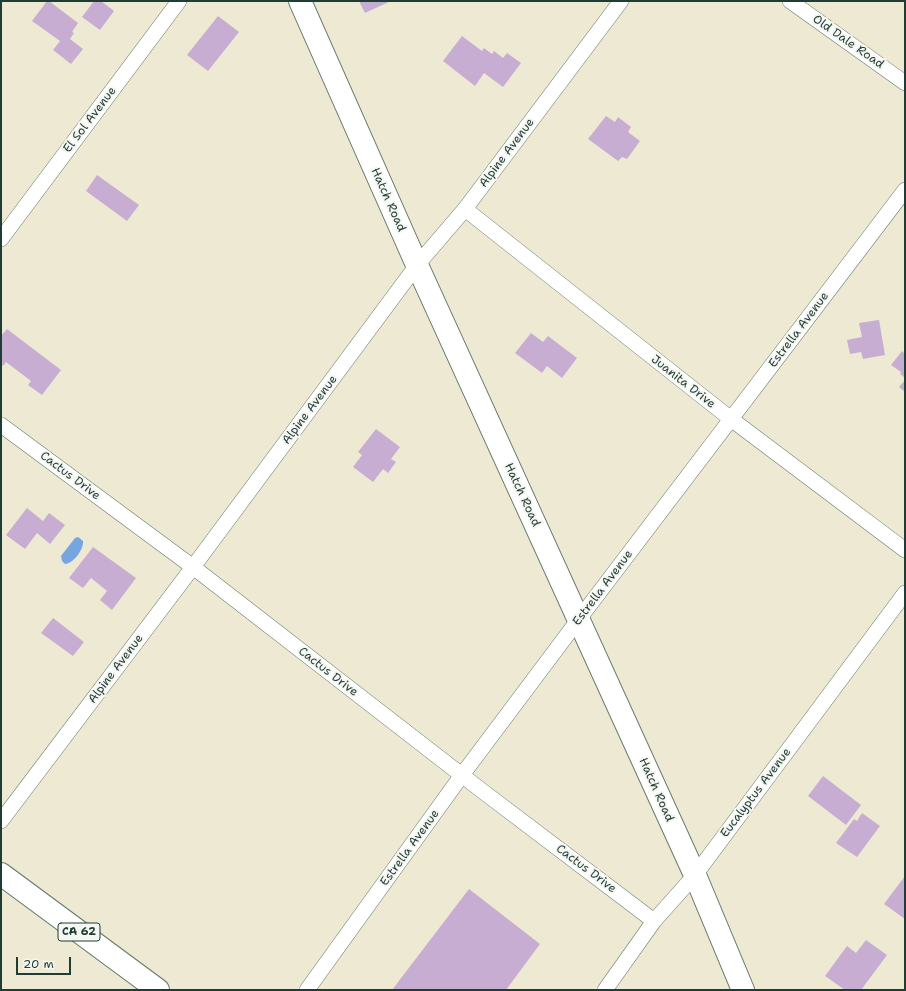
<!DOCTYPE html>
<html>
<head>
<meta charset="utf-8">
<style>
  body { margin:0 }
  #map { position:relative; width:906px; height:991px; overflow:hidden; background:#eee9d2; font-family:"Shantell Sans",sans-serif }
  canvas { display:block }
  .frame { position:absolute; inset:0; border:2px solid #1f3d34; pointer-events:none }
  .scale { position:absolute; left:16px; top:957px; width:55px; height:18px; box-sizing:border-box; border:2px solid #1f3d34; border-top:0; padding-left:5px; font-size:12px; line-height:14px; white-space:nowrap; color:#1f3d34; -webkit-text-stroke:3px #f6f6f2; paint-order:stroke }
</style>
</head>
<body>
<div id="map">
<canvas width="906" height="991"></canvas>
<div class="frame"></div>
<div class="scale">20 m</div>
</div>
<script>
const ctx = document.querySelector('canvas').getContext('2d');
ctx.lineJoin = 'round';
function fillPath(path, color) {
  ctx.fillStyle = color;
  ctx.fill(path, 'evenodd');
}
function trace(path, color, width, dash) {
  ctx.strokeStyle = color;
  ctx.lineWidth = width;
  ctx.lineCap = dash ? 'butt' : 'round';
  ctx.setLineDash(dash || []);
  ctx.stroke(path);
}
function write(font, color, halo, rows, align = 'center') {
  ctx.font = font + ' "Shantell Sans",sans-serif';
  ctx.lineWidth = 4;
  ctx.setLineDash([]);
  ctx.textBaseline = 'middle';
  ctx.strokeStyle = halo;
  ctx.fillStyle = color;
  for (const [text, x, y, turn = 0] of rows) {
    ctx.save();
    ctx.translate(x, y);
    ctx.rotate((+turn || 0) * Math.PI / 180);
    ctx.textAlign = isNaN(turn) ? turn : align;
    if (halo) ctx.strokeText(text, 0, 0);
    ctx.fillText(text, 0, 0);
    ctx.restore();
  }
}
const water = new Path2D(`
  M78,537L83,541C84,549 73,564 65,564L62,561L61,556L75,538Z`);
const building = new Path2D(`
  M47,1H49L78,23L72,32L74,33L70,39L83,49L71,64L53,50L60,41L32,21Z
  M94,1H101L114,11L100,30L82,17Z
  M359,1H391L365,13Z
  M218,16L239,32L208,71L187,55Z
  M462,36L482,51L484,48L492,54L494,51L503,58L507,53L521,63L503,87L484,73L475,86L443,61Z
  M606,116L615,122L618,117L631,127L628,132L640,141L627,159L622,157L618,161L588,139Z
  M97,175L139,205L127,221L86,191Z
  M879,320L885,355L863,359L861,352L850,354L847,340L862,337L859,323Z
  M7,329L61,370L42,395L28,385L31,381L6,362L3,366L1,364V336Z
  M531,333L543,342L548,336L577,358L562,378L547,366L542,373L515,353Z
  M902,351L905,354V378L900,374L901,372L891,365Z
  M905,380V392L899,387Z
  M376,429L400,447L391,459L396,462L388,473L383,469L373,482L353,467L362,455L358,452Z
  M27,508L43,521L49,513L65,525L50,544L37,533L25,549L6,535Z
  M93,547L136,578L112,610L100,600L107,591L91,578L83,588L69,578Z
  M53,618L84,642L73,656L41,633Z
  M823,776L861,805L846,825L808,796Z
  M862,813L880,826L857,857L836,843L854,819L857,821Z
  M905,876V919L884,904Z
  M469,889L540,944L506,990H392Z
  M866,940L887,955L861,990H845L825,976L847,946L856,953Z`);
const street = new Path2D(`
  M790,1L905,83
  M465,209L731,419L905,550
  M1,239L179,1
  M1,425L193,567L481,790L654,921
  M1,821L193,567L417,265L465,209L621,1
  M307,990L462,775L579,619L905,190
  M605,990L654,921L695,875L905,593`);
const secondary = new Path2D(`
  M300,1L417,265L695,875L743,990`);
const primary = new Path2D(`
  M1,874L158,990`);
const shields = [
  [79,932,42]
];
const shieldNames = [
  ["CA 62",79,932]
];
const streetNames = [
  ["Old Dale Road",848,42,35],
  ["El Sol Avenue",90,120,-53],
  ["Alpine Avenue",507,153,-53],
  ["Hatch Road",388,200,66],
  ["Estrella Avenue",799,330,-53],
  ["Juanita Drive",683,382,38],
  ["Alpine Avenue",310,410,-53],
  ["Cactus Drive",70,476,37],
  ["Hatch Road",522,495,65],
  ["Estrella Avenue",603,588,-53],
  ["Alpine Avenue",116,669,-53],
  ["Cactus Drive",328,672,38],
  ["Hatch Road",656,790,66],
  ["Eucalyptus Avenue",756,793,-53],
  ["Estrella Avenue",410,848,-54],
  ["Cactus Drive",586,869,37]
];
fillPath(water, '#76a5df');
fillPath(building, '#c8add3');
trace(street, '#67796b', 16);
trace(secondary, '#67796b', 24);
trace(primary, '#67796b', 24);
trace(street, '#fff', 15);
trace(secondary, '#fff', 22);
trace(primary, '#fff', 22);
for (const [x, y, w] of shields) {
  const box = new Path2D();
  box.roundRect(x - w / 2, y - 9, w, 18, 3);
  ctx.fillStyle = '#f6f6f2';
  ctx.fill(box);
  trace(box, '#1f3d34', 1);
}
write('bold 11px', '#1f3d34', null, shieldNames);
write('12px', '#1f3d34', '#f6f6f2', streetNames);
</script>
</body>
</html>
